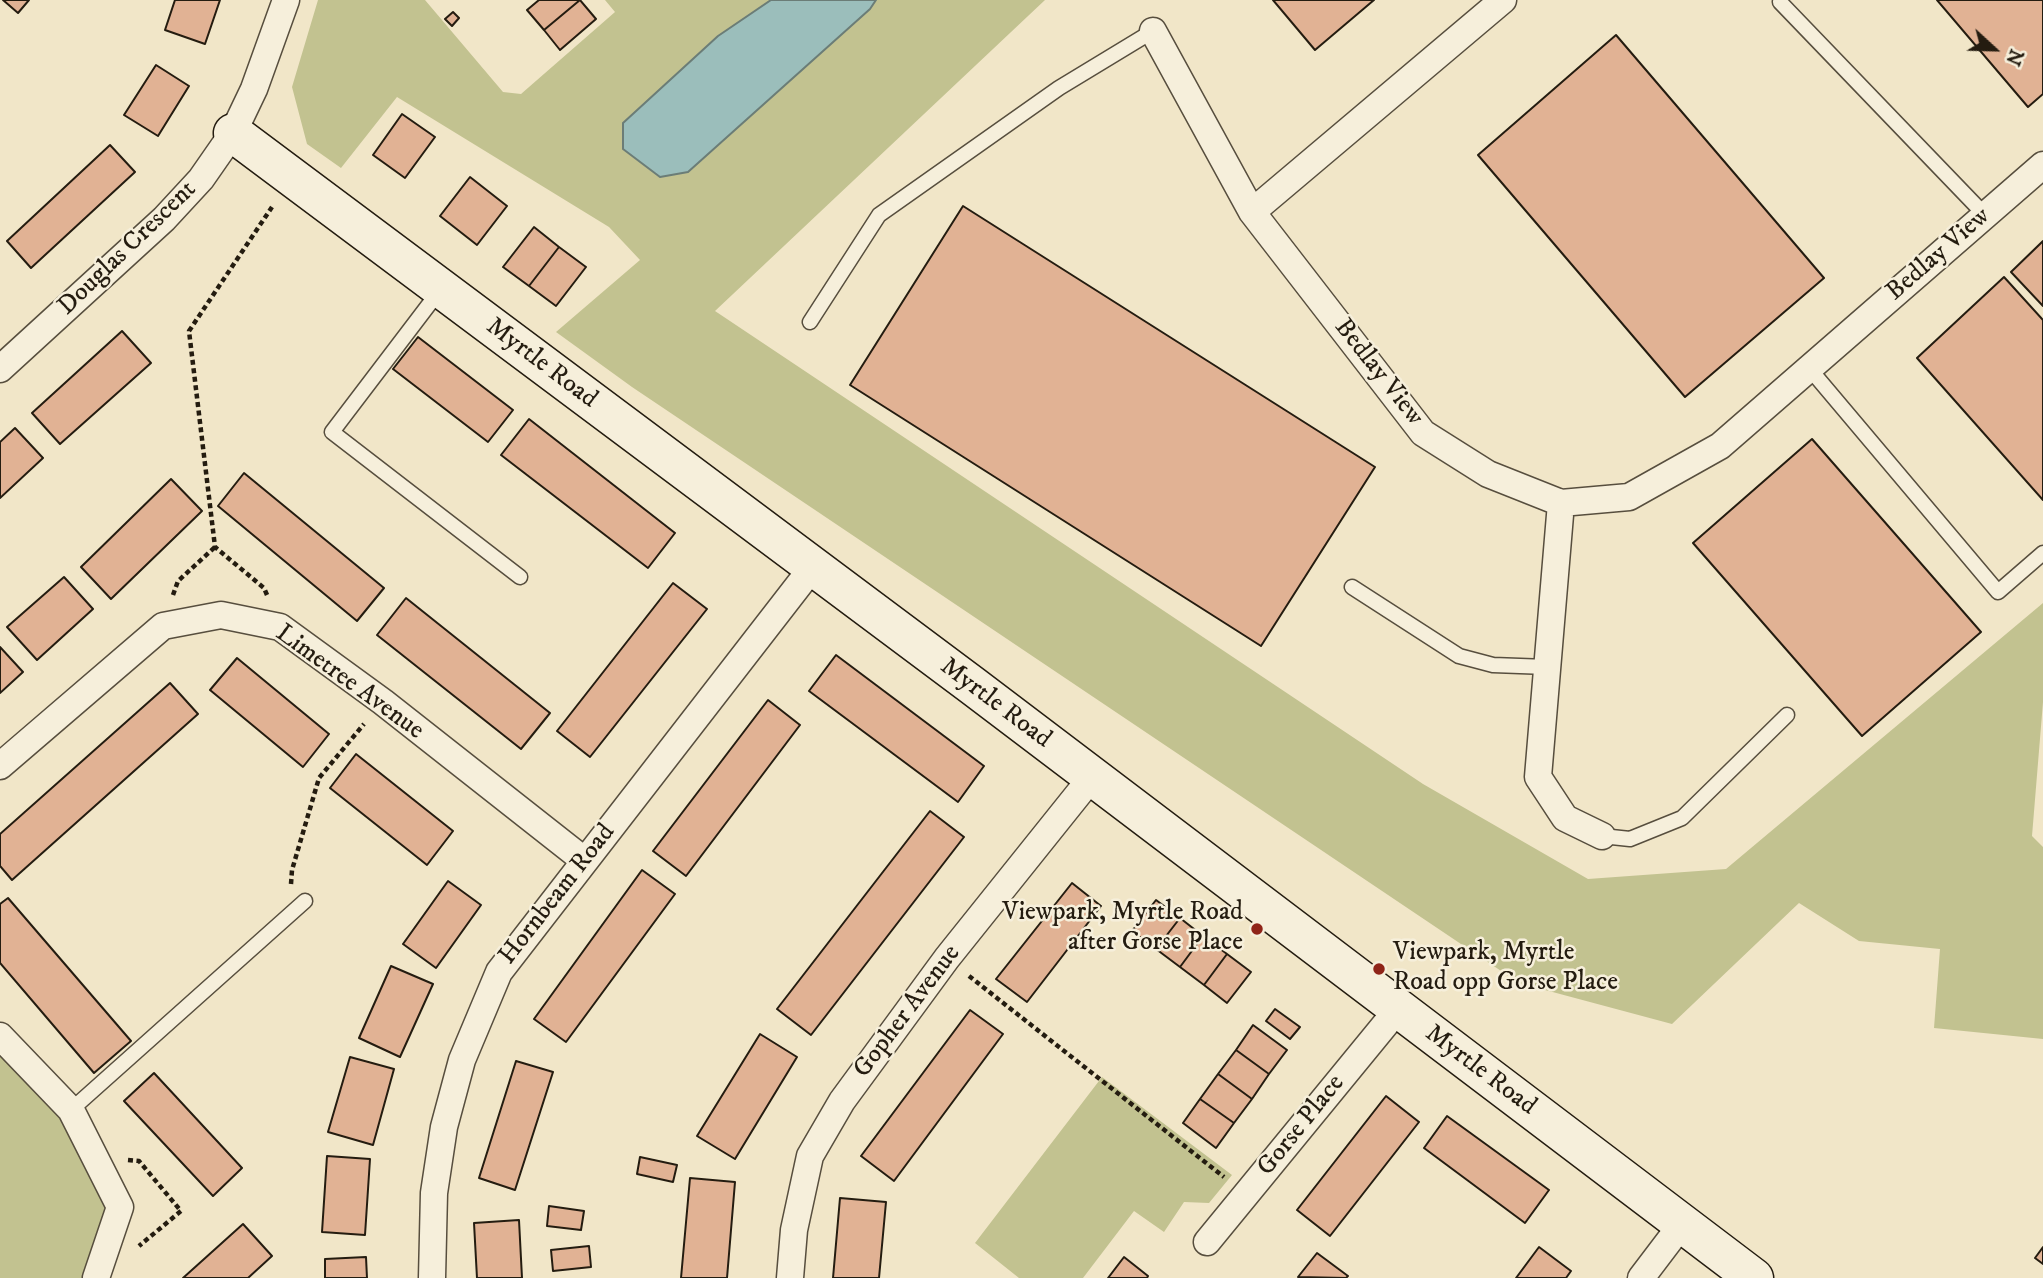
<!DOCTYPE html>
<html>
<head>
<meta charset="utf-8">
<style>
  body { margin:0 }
  #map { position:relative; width:2043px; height:1278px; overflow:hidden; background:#f1e6c8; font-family:"IM FELL DW Pica",serif }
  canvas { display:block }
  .north { position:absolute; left:1959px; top:14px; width:70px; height:70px; -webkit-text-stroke:5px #f6efdb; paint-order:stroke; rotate:112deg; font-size:19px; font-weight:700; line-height:28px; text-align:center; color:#241c10 }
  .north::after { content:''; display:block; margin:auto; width:24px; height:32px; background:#241c10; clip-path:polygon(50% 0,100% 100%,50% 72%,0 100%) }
</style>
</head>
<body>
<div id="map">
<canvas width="2043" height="1278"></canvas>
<div class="north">N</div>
</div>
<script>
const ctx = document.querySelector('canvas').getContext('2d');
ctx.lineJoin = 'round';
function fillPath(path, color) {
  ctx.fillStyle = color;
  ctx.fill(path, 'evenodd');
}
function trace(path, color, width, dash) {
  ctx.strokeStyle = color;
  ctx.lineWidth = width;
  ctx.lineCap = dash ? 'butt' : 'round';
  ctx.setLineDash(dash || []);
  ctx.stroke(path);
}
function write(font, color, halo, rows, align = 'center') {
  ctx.font = font + ' "IM FELL DW Pica",serif';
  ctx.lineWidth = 5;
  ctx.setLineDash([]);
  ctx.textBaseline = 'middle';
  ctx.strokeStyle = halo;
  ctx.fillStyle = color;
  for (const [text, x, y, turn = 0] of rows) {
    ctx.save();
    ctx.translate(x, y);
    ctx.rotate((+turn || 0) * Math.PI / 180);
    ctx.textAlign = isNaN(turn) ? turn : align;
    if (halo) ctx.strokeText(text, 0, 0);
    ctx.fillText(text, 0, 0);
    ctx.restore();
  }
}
const green = new Path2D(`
  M318,0H425L503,92L521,94L615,12L605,0H1045L715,311L1423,784L1588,879L1726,869L2043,603V702L2032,836L2043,847V1039L1934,1028L1940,949L1859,941L1799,903L1672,1024L1519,983L632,387L556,332L640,260L609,227L397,97L341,168L307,144L292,87Z
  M0,1036L71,1110L120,1207L96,1278H0Z
  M1102,1077L1232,1175L1209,1203L1184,1202L1164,1232L1134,1211L1083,1278H1019L975,1243Z`);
const water = new Path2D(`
  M771,0H876L870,9L688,172L660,177L623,149V123L718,36Z`);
const building = new Path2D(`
  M3,0H29L18,13Z
  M175,0H220L205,44L165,30Z
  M539,0H580L544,30L527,10Z
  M580,0L596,19L560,50L544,30Z
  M1273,0H1374L1315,50Z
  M1937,0H2043V94L2028,107Z
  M453,12L459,18L452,26L445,19Z
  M1616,35L1824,278L1685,397L1478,155Z
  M156,65L189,86L158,136L124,115Z
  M402,114L435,137L405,178L373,155Z
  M110,145L135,172L31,268L7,241Z
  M470,177L507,206L477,245L440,216Z
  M963,206L1375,467L1261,646L850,385Z
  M534,227L559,247L529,286L503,267Z
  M2043,241V306L2011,272Z
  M559,247L586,267L556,306L529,286Z
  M2004,277L2043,320V500L1917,358Z
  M122,331L151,363L60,444L32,413Z
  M418,337L513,410L488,442L393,369Z
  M529,419L675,533L648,568L501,455Z
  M15,428L43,458L0,498V442Z
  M1812,439L1981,632L1862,736L1693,543Z
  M244,473L384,588L357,621L218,506Z
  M171,479L202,511L111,599L81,567Z
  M64,577L93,609L37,660L7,627Z
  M673,583L707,609L590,757L557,731Z
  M406,598L550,713L521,749L377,635Z
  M0,647L23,672L0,693Z
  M836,655L984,766L958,802L809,691Z
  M237,658L329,734L303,767L210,690Z
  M170,683L198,714L12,880L0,866V834Z
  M768,700L800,725L686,876L653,851Z
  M356,754L453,831L427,865L330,788Z
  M930,811L964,837L811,1035L777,1009Z
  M642,870L675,894L566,1042L534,1019Z
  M448,881L481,905L436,968L403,944Z
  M1072,883L1101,906L1027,1002L996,979Z
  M8,898L131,1041L94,1073L0,963V904Z
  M1156,900L1180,918L1156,949L1132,931Z
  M1180,918L1203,936L1180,967L1156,949Z
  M1203,936L1227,954L1204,985L1180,967Z
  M1227,954L1251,972L1227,1003L1204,985Z
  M391,966L433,984L400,1057L359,1038Z
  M1275,1009L1300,1027L1290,1039L1266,1021Z
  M970,1010L1003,1034L894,1181L861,1156Z
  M1253,1025L1287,1050L1269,1074L1236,1050Z
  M760,1034L797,1057L735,1159L697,1136Z
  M1236,1050L1269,1074L1252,1099L1218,1074Z
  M350,1057L394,1069L373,1145L328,1132Z
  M516,1061L553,1072L515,1190L479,1178Z
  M154,1073L242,1168L213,1196L124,1101Z
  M1218,1074L1252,1099L1234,1123L1200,1099Z
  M1386,1096L1419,1122L1330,1236L1297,1210Z
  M1200,1099L1234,1123L1216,1148L1183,1123Z
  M1447,1116L1549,1190L1525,1223L1424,1148Z
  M327,1156L370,1159L365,1235L322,1232Z
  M640,1157L677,1165L673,1182L637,1174Z
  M690,1178L735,1182L727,1278H681Z
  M840,1198L886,1202L879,1278H833Z
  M549,1206L584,1211L581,1230L547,1226Z
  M519,1220L522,1278H477L474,1223Z
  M243,1224L272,1256L248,1278H183Z
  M589,1246L591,1267L553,1271L551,1250Z
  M1539,1247L1571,1271L1566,1278H1516Z
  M2043,1247V1264L2035,1258Z
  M1317,1253L1348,1276L1346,1278L1298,1277Z
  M366,1257L367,1278H325V1259Z
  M1124,1257L1148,1276L1147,1278H1108Z`);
const path = new Path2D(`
  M173,595L178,581L215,547
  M267,595L264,588L215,547L189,331L272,207
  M291,884L292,870L319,778L364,724
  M969,976L1224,1177
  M128,1160L139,1161L181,1211L139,1246`);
const lane = new Path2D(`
  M1780,2L1985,215
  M440,290L332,432L520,577
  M810,322L879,215L1059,88L1153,31
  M1809,368L1998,592L2043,553
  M1352,587L1459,656L1493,665L1547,667
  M1602,836L1630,839L1682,818L1787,715
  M71,1110L305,901`);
const street = new Path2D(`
  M1153,31L1252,212L1423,433L1488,474L1561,503L1629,497L1720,446L2043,165
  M1252,212L1503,0
  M0,369L164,219L201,179L233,133L254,89L286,0
  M1561,503L1538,777L1565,818L1602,836
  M0,766L163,626L221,615L280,627L383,702L585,861
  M0,1036L71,1110L120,1207L96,1278
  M1207,1242L1398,1009
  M432,1278L434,1193L444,1127L462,1060L499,972L812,568
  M790,1278L794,1230L810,1156L842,1101L947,958L1092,777
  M1641,1278L1682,1224`);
const secondary = new Path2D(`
  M233,133L973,686L1754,1278`);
const markers = [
  [1257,929,7,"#8f2418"],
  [1379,969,7,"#8f2418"]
];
const streetNames = [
  ["Douglas Crescent",128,249,-44],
  ["Bedlay View",1939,255,-41],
  ["Myrtle Road",541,364,37],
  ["Bedlay View",1378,373,52],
  ["Limetree Avenue",349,683,36],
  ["Myrtle Road",995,704,37],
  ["Hornbeam Road",558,895,-52],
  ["Gopher Avenue",908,1012,-53],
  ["Myrtle Road",1480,1071,37],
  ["Gorse Place",1302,1126,-51]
];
const poiNames = [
  ["Viewpark, Myrtle Road",1243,914],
  ["after Gorse Place",1243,944],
  ["Viewpark, Myrtle",1393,954,"left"],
  ["Road opp Gorse Place",1393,984,"left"]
];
fillPath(green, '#c2c290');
fillPath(water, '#9bbebb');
trace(water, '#6b7d77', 2);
fillPath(building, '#e1b294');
trace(building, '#241c10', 2);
trace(lane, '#574e3e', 17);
trace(street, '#574e3e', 29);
trace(secondary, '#241c10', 41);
trace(path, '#241c10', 4.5, [5, 3.5]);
trace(lane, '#f6efdb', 14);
trace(street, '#f6efdb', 26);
trace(secondary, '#f6efdb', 38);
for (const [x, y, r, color] of markers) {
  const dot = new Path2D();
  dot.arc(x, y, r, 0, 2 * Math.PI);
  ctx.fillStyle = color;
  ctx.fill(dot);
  trace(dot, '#f6efdb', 2.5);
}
write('26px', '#241c10', '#f6efdb', streetNames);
write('26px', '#241c10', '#f6efdb', poiNames, 'right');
</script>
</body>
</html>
